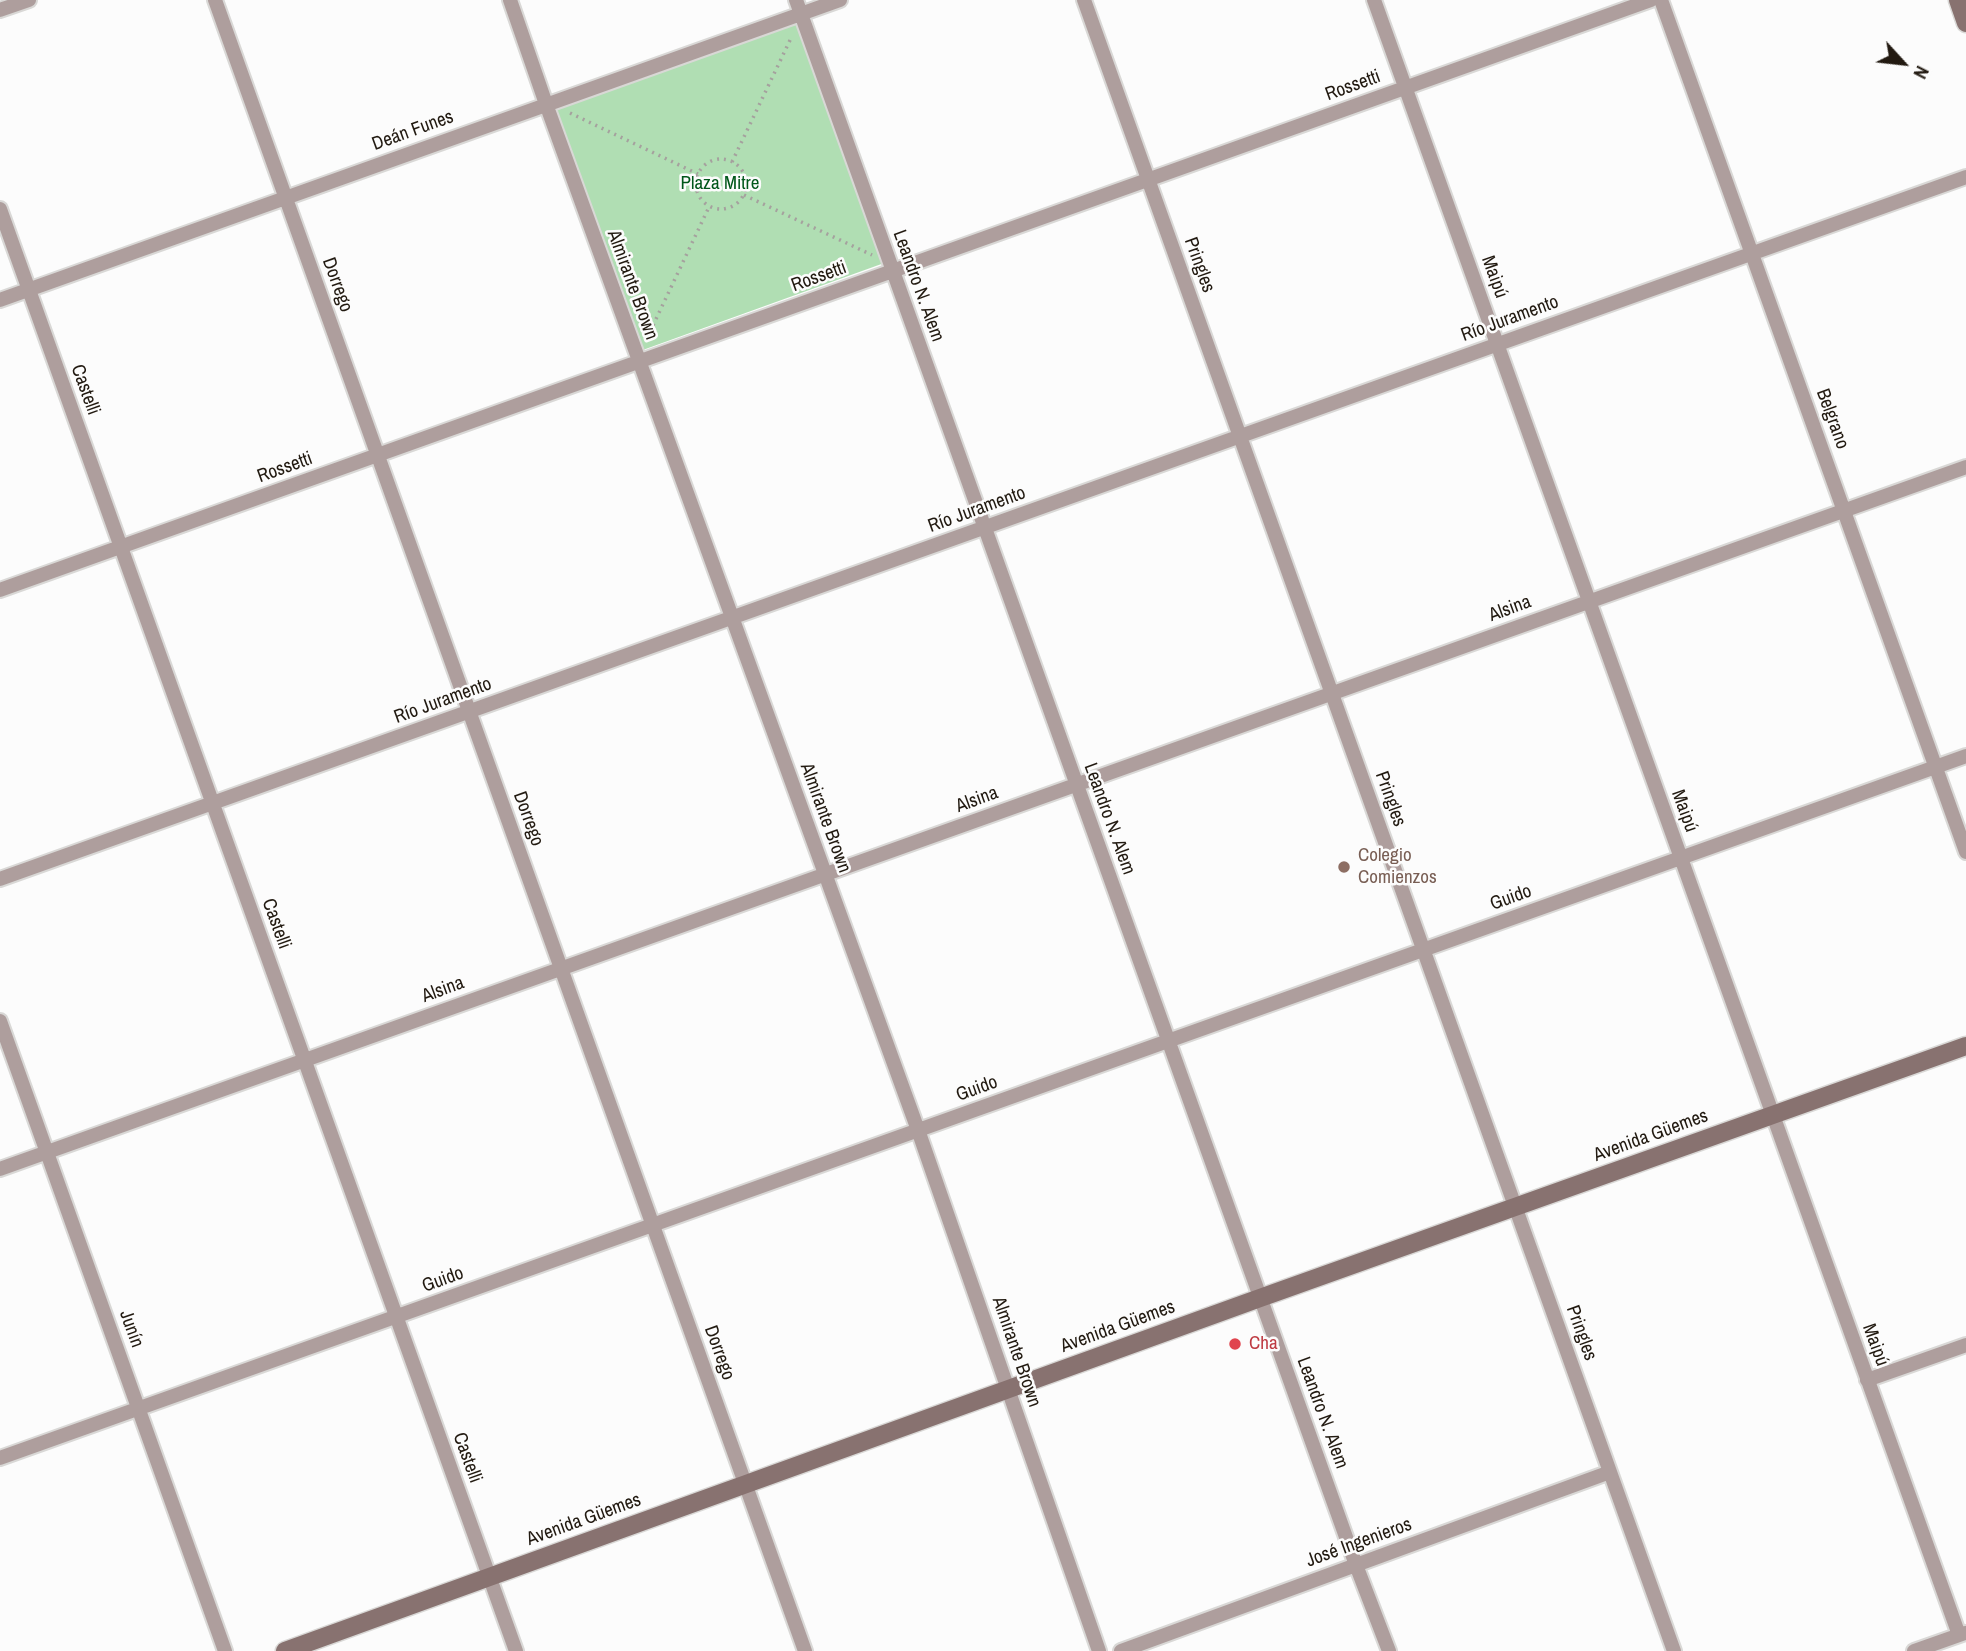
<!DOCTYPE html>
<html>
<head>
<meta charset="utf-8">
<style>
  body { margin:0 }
  #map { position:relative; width:1966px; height:1651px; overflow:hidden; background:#fcfcfc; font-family:"Archivo Narrow",sans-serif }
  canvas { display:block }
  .north { position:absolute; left:1868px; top:28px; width:70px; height:70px; -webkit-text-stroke:5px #fcfcfc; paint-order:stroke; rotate:117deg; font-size:19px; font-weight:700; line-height:28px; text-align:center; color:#221a11 }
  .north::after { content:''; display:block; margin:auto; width:24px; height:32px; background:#221a11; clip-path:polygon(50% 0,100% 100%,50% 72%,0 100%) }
</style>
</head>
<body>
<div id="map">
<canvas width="1966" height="1651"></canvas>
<div class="north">N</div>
</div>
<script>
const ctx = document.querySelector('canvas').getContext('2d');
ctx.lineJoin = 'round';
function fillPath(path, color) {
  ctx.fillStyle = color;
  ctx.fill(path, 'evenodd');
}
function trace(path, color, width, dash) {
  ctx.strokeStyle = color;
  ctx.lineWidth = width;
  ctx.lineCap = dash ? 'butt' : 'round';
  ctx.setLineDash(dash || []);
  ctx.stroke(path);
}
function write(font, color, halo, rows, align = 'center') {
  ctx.font = font + ' "Archivo Narrow",sans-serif';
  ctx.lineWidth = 5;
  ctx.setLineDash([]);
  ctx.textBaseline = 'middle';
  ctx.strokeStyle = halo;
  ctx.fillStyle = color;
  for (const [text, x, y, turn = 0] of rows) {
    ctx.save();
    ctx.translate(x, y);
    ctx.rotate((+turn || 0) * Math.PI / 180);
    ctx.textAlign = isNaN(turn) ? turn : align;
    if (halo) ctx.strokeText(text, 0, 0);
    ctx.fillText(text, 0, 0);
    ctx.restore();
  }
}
const green = new Path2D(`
  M801,19L887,262L640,351L552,105Z`);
const path = new Path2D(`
  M570,113L698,174
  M696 184a25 25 0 1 1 50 0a25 25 0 1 1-50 0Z
  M732,162L792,36
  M744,195L872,255
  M647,338L709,207`);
const street = new Path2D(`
  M215,0L805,1651
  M510,0L546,104L918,1130L1099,1651
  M796,0L1356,1565L1389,1651
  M1084,0L1674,1651
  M1374,0L1959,1635
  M1661,0L1966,852
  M0,10L29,0
  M0,209L516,1651
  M0,300L840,0
  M0,590L1651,0
  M0,879L1966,177
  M0,1021L225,1651
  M0,1169L1966,467
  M1867,1380L1966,1345
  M0,1458L1966,756
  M1121,1651L1610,1472
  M1914,1651L1965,1633`);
const secondary = new Path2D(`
  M1958,0L1966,23
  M285,1651L1260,1298L1966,1046`);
const markers = [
  [1344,867,7,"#8d6e63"],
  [1235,1344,7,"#e0444e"]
];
const streetNames = [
  ["Rossetti",1353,86,-20],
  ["Deán Funes",413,131,-20],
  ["Pringles",1199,265,70],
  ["Rossetti",819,277,-20],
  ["Maipú",1494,277,70],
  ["Dorrego",337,285,70],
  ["Almirante Brown",632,285,70],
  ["Leandro N. Alem",918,286,70],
  ["Río Juramento",1510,319,-20],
  ["Castelli",85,390,70],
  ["Belgrano",1832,419,70],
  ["Rossetti",285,468,-20],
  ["Río Juramento",977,510,-20],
  ["Alsina",1510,609,-20],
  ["Río Juramento",443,701,-20],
  ["Pringles",1390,799,70],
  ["Alsina",977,800,-20],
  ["Maipú",1684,811,70],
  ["Almirante Brown",825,818,70],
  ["Dorrego",528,819,70],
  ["Leandro N. Alem",1109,819,70],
  ["Guido",1511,898,-20],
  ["Castelli",276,924,70],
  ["Alsina",443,990,-20],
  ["Guido",977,1089,-20],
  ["Avenida Güemes",1651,1136,-20],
  ["Guido",443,1280,-20],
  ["Avenida Güemes",1118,1327,-20],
  ["Junín",131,1329,70],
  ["Pringles",1581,1333,70],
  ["Maipú",1875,1345,70],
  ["Almirante Brown",1016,1352,71],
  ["Dorrego",719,1353,70],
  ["Leandro N. Alem",1322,1413,70],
  ["Castelli",467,1458,70],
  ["Avenida Güemes",584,1520,-20],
  ["José Ingenieros",1359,1543,-20]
];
const parkNames = [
  ["Plaza Mitre",720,184]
];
const educationNames = [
  ["Colegio",1358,856],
  ["Comienzos",1358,878]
];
const healthNames = [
  ["Cha",1249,1344]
];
fillPath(green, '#b0deb3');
trace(street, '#d9d8d6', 18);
trace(secondary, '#d9d8d6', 21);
trace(path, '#a5a19e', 3.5, [2, 5]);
trace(street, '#ae9e9d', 14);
trace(secondary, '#887270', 18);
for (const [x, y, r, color] of markers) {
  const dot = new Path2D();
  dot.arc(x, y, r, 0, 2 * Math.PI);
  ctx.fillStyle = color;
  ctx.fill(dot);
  trace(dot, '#fcfcfc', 2.5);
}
write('19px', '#221a11', '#fcfcfc', streetNames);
write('19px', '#00571a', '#fcfcfc', parkNames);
write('19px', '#785e54', '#fcfcfc', educationNames, 'left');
write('19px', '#be3a42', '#fcfcfc', healthNames, 'left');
</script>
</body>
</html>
